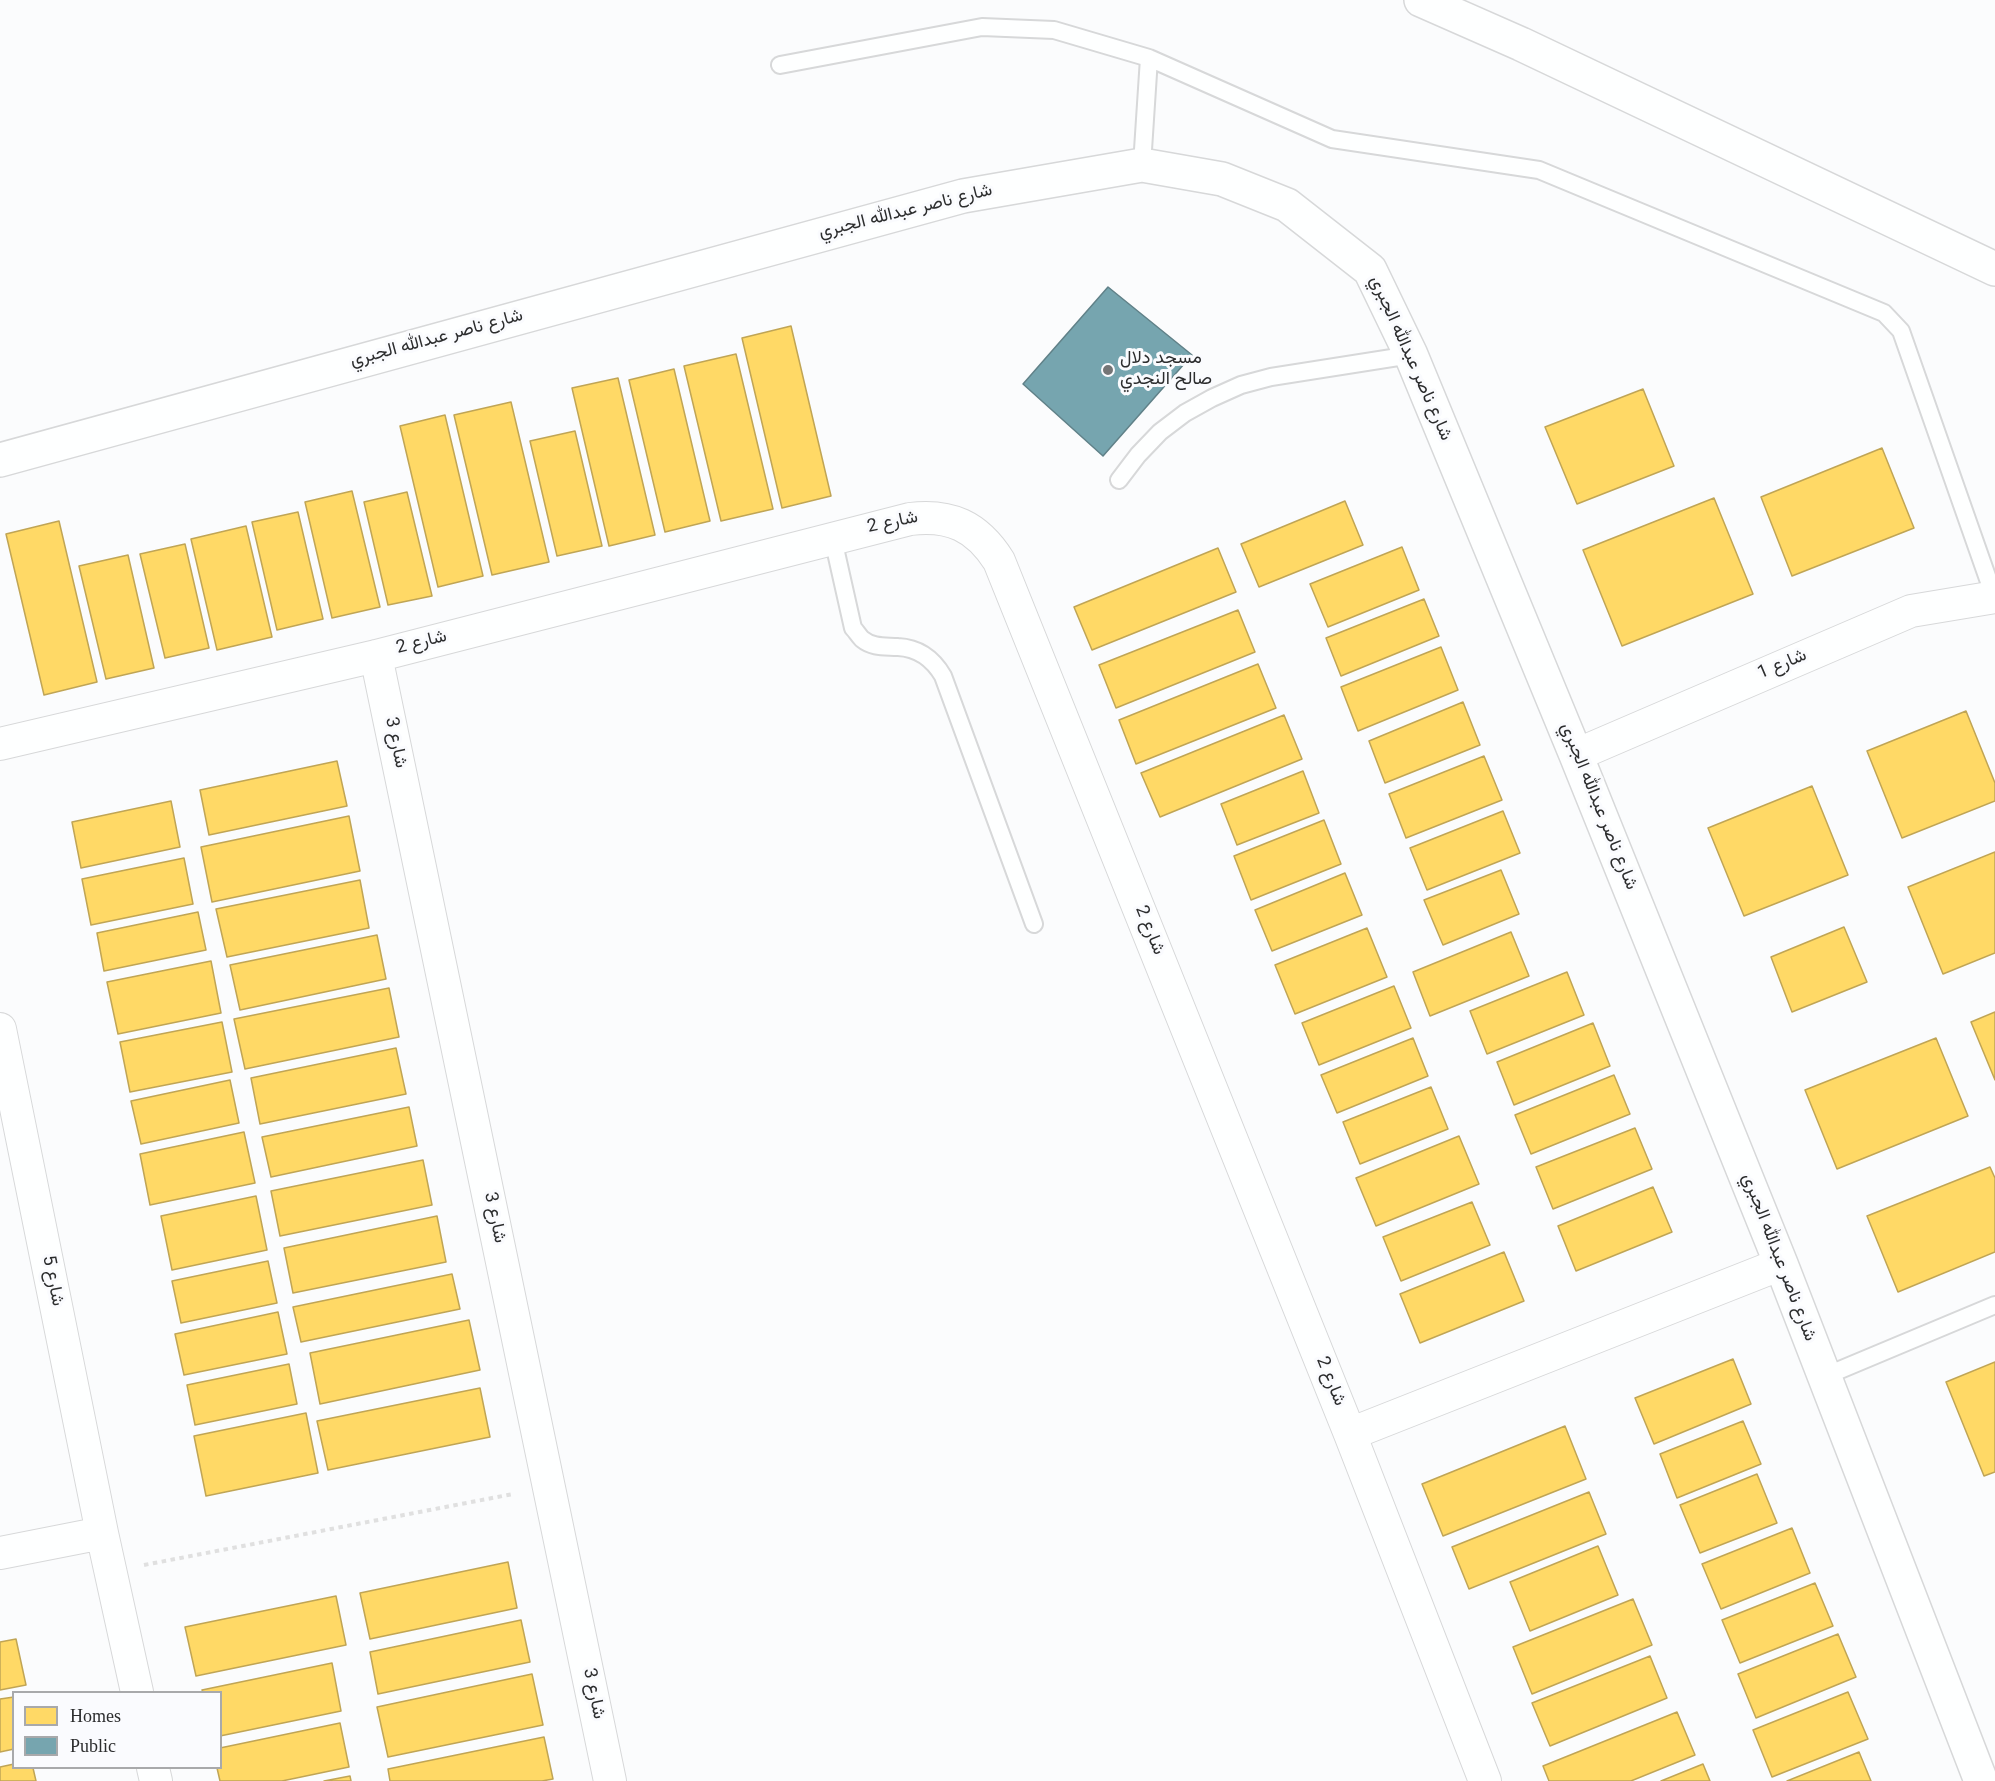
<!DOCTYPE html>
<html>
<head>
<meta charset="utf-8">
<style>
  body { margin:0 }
  #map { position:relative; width:1995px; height:1781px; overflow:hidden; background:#fbfcfd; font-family:Georgia,serif }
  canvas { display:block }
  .legend { position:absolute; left:12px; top:1691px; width:210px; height:78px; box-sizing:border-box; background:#fafbfe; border:2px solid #a8a9ab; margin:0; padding:8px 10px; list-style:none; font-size:18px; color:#2c2d2e }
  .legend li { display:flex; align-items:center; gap:12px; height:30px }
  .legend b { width:30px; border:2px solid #a8a9ab }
</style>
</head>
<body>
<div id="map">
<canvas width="1995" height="1781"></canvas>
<ul class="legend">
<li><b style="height:16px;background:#ffd966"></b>Homes</li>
<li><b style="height:16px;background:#76a5af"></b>Public</li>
</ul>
</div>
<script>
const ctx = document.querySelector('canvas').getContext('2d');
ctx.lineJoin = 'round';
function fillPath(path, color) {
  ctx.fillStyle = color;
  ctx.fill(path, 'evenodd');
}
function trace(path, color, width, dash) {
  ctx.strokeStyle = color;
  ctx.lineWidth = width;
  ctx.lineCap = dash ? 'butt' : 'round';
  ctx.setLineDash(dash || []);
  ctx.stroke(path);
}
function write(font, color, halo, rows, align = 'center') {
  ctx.font = font + ' Georgia,Vazirmatn,serif';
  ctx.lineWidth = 6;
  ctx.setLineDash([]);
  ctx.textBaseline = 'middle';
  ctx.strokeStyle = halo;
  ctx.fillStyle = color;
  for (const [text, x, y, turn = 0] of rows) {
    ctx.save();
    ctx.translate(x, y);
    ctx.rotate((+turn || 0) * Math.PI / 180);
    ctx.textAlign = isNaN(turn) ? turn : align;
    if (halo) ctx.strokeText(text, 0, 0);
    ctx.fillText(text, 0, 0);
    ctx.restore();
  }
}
const homes = new Path2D(`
  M791,326L831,496L782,508L742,338Z
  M736,354L773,509L721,521L684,366Z
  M674,369L710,521L665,532L629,380Z
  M618,378L655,535L609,546L572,388Z
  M1643,389L1674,466L1577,504L1545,427Z
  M511,402L549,562L492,575L454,415Z
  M445,415L483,576L438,587L400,426Z
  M575,431L602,546L557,556L530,441Z
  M1882,448L1914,528L1792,576L1761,497Z
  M352,491L380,607L332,618L305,502Z
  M407,492L432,596L388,605L364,502Z
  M1714,498L1753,594L1622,646L1583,550Z
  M1345,501L1363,545L1259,587L1241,544Z
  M298,512L323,619L277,630L252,522Z
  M59,521L97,682L44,695L6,534Z
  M246,526L272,637L217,650L191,539Z
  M185,544L209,648L165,658L140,554Z
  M1402,547L1419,590L1328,627L1310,584Z
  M1218,548L1236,592L1092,650L1074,607Z
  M128,555L154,668L106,679L79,566Z
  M1424,599L1439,636L1341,676L1326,638Z
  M1238,610L1255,652L1116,708L1099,665Z
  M1441,647L1458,690L1358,731L1341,687Z
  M1258,664L1276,708L1136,764L1119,720Z
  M1463,702L1480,745L1385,783L1369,741Z
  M1966,711L1995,783V801L1902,838L1867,751Z
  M1284,715L1302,759L1160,817L1141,773Z
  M1484,756L1502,800L1406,838L1389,794Z
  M337,761L347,806L209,835L200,790Z
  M1303,771L1319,813L1237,845L1221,804Z
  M1812,786L1848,875L1744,916L1708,828Z
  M171,801L180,847L81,868L72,822Z
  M1503,811L1520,853L1427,890L1410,848Z
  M349,816L360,871L212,902L201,847Z
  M1324,820L1341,864L1251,900L1234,856Z
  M1995,852V953L1943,974L1908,887Z
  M184,858L193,904L91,925L82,879Z
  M1501,870L1519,914L1443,945L1424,900Z
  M1345,873L1362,915L1272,951L1255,910Z
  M360,880L369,928L227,957L216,909Z
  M198,912L206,950L104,971L97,933Z
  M1844,927L1867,982L1792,1012L1771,957Z
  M1367,928L1387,977L1295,1014L1275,965Z
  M1511,932L1529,976L1430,1016L1413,972Z
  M377,935L386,979L240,1010L230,965Z
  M211,961L221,1013L118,1034L107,982Z
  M1567,972L1584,1015L1487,1054L1470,1011Z
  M1394,986L1411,1028L1319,1065L1302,1023Z
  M389,988L399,1037L245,1069L234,1019Z
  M1995,1012V1080L1971,1022Z
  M222,1022L232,1072L130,1092L120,1042Z
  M1593,1023L1610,1066L1514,1105L1497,1062Z
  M1413,1038L1428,1076L1337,1113L1321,1075Z
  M1936,1038L1968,1116L1837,1169L1805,1090Z
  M396,1048L406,1094L260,1124L251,1078Z
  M1614,1075L1630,1114L1531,1154L1515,1115Z
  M230,1080L239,1123L141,1144L131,1101Z
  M1431,1087L1448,1129L1360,1164L1343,1122Z
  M409,1107L417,1146L271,1177L262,1137Z
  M1635,1128L1652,1169L1553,1209L1536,1167Z
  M244,1132L255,1183L150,1205L140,1154Z
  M1459,1136L1479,1184L1376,1226L1356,1178Z
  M423,1160L432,1205L280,1236L271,1191Z
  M1990,1167L1995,1178V1252L1898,1292L1867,1216Z
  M1653,1187L1672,1232L1576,1271L1558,1226Z
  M256,1196L267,1250L172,1270L161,1216Z
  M1472,1202L1490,1245L1401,1281L1383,1237Z
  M437,1216L446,1262L293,1293L284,1248Z
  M1504,1252L1524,1301L1420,1343L1400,1294Z
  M268,1261L277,1303L181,1323L172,1281Z
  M452,1274L460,1309L301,1342L293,1307Z
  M278,1312L287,1354L184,1375L175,1334Z
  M469,1320L480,1370L320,1404L310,1353Z
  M1733,1359L1751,1404L1654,1444L1635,1398Z
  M1995,1362V1472L1984,1476L1946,1382Z
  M289,1364L297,1404L195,1425L187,1385Z
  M480,1388L490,1437L328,1470L317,1421Z
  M306,1413L318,1473L206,1496L194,1436Z
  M1743,1421L1761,1464L1677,1498L1660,1454Z
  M1565,1426L1586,1479L1443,1536L1422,1484Z
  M1757,1474L1777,1523L1700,1553L1680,1505Z
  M1589,1492L1606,1534L1469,1589L1452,1547Z
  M1792,1528L1810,1573L1721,1609L1702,1564Z
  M1598,1546L1618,1595L1530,1631L1510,1582Z
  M508,1562L517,1608L370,1639L360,1593Z
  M1815,1583L1833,1626L1740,1663L1722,1620Z
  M336,1596L346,1645L196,1676L185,1627Z
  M1633,1599L1652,1645L1532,1694L1513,1647Z
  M521,1620L530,1662L378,1694L370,1652Z
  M1838,1634L1856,1677L1756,1718L1738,1674Z
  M16,1639L26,1685L0,1690V1642Z
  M1650,1656L1667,1698L1550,1746L1532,1703Z
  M332,1663L341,1711L220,1736V1692H203L202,1690Z
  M532,1674L543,1725L388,1757L377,1707Z
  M1848,1692L1868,1739L1772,1777L1753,1730Z
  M14,1697V1749L0,1752V1699Z
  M1677,1712L1695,1755L1631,1781H1549L1543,1766Z
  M340,1723L349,1767L282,1781H220L217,1768H220V1748Z
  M544,1737L553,1779L542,1781H390L388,1769Z
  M1859,1752L1871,1781H1787Z
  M14,1764V1768H33L36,1781H0V1767Z
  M1703,1764L1710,1781H1661Z
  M350,1776L351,1781H324Z`);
const public = new Path2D(`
  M1108,287L1192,355L1103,456L1023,384Z`);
const path = new Path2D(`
  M144,1565L513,1494`);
const service = new Path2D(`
  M780,65L982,27L1054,30L1149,58L1332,139L1539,170L1884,313L1901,331L1994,596
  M1142,165L1149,58
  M1119,480L1138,455L1160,432L1185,413L1212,398L1241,385L1271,377L1411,355
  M833,539L853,628C856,631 859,636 862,639C873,648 885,646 898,647C919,648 933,659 943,676L1034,924
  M1823,1377L1995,1305`);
const minor = new Path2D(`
  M376,656L610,1781
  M0,744L376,656L910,519C950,514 977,526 999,561L1350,1434L1485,1781
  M1576,755L1911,611L1995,597
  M0,1029L102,1533L137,1692
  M1350,1434L1781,1264
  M0,1553L102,1533
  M153,1768L156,1781`);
const tertiary = new Path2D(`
  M0,460L963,196L1142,165L1222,179L1287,205L1370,270L1411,355L1576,755L1781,1264L1981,1781`);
const motorway = new Path2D(`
  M1421,0L1521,44L1995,269`);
const markers = [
  [1108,370,6,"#747576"]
];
const streetNames = [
  ["شارع ناصر عبدالله الجبري",906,213,-14],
  ["شارع ناصر عبدالله الجبري",437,340,-15],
  ["شارع ناصر عبدالله الجبري",1409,359,66],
  ["شارع 2",893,524,-12],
  ["شارع 2",422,644,-14],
  ["شارع 1",1783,666,-23],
  ["شارع 3",394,743,78],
  ["شارع ناصر عبدالله الجبري",1597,807,68],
  ["شارع 2",1148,931,68],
  ["شارع 3",493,1218,78],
  ["شارع ناصر عبدالله الجبري",1777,1258,69],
  ["شارع 5",51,1281,79],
  ["شارع 2",1329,1382,68],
  ["شارع 3",592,1694,78]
];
const poiNames = [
  ["مسجد دلال",1120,360],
  ["صالح النجدي",1120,381]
];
fillPath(homes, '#ffd966');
trace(homes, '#c0a555', 1.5);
fillPath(public, '#76a5af');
trace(public, '#608188', 1.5);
trace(service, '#d7d8d9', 20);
trace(minor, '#d7d8d9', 34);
trace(tertiary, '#d7d8d9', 36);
trace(motorway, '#d7d8d9', 36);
trace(path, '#e0e0e0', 4, [4.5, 4.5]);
trace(service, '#feffff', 16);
trace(minor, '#feffff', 32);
trace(tertiary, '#feffff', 33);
trace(motorway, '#feffff', 33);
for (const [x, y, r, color] of markers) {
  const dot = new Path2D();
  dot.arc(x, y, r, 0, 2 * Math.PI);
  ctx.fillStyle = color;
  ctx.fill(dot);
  trace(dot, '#fafbfe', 2);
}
write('18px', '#2c2d2e', '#fafbfe', streetNames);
write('18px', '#2c2d2e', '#fafbfe', poiNames, 'left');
</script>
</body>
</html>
